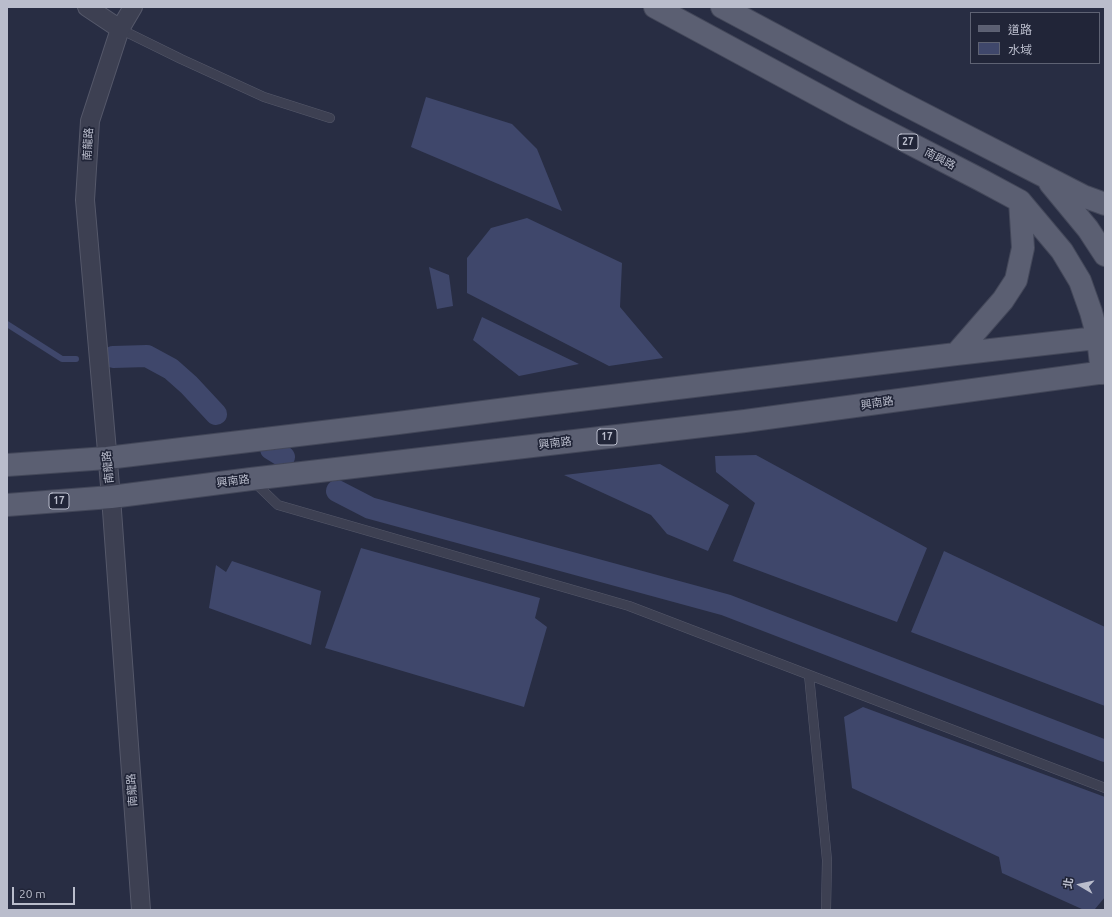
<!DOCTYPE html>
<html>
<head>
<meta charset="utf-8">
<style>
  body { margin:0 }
  #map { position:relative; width:1112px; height:917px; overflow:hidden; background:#282d43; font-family:Ubuntu,"Noto Sans TC",sans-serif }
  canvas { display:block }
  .frame { position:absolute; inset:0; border:8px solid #babdcc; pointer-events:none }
  .legend { position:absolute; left:970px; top:12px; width:130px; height:52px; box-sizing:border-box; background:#212538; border:1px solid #5e6273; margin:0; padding:5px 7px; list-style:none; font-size:12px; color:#babdcc }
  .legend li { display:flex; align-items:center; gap:8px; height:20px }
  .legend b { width:20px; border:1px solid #5e6273 }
  .north { position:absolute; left:1060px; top:865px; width:40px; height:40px; -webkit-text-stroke:3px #212538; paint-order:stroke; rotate:279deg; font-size:11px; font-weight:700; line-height:16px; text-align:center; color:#babdcc }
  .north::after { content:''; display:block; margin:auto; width:14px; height:18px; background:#babdcc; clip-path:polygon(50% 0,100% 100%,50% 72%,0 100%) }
  .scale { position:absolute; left:12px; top:887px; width:63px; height:18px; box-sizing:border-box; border:2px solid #babdcc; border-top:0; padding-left:5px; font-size:12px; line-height:14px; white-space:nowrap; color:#babdcc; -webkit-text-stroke:3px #212538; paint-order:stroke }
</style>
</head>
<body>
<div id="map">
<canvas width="1112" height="917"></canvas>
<div class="frame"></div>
<ul class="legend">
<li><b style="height:5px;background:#5b5f72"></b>道路</li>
<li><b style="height:11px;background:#3f476b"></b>水域</li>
</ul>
<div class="north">北</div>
<div class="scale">20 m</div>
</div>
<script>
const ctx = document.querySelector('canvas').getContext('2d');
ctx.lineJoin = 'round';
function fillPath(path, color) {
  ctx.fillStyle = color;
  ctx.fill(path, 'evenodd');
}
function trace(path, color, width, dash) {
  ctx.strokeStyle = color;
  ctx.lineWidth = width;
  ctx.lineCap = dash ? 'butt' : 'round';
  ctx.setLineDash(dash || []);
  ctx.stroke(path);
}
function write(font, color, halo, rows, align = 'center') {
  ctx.font = font + ' Ubuntu,"Noto Sans TC",sans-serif';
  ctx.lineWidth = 3.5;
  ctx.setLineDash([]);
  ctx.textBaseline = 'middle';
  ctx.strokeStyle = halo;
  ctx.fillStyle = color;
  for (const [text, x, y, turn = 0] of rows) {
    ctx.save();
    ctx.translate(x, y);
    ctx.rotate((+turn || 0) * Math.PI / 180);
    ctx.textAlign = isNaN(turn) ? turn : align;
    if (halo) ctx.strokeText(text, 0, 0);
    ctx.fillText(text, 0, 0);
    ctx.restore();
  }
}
const water = new Path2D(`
  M426,97L512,124L537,149L562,211L411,147Z
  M527,218L622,263L620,307L663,358L609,366L467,293V258L491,228Z
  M429,267L449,275L453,306L437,309Z
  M482,317L579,364L519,376L473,340Z
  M756,455L927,548L897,622L733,561L755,503L716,472L715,456Z
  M660,464L729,505L708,551L667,534L651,515L564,475Z
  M361,548L540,598L535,618L547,627L524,707L325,648Z
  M944,551L1105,627V706L911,632Z
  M232,561L321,591L311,645L209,608L216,565L226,572Z
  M863,707L1105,797V897L1095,909L1084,910L1002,873L999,857L852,788L844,717Z`);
const stream = new Path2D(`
  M7,324L62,359H76`);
const canal = new Path2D(`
  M113,357L147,356L171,369L189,385L216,414
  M271,449L284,457
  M337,491L370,508L726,605L1105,751`);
const service = new Path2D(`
  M120,29L181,59L264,97L330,118
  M252,480L278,505L629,606L1105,788
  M809,675L827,860L826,910`);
const minor = new Path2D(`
  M87,7L120,29
  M133,7L120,29L90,121L85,200L111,497L141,910`);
const primary = new Path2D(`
  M655,7L853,114L981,180L1020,201L1062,251L1080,281L1091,312L1098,338L1102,373
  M722,7L898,101L1083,196L1105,204
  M1050,183L1088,229L1105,255
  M956,354L1003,300L1016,280L1023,248L1020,201
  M7,465L107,458L398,423L530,406L956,354L1105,337
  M7,505L111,497L251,479L745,421L1105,372`);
const shields = [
  [908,142,20],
  [607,437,20],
  [59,501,20]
];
const shieldNames = [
  ["27",908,142],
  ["17",607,437],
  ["17",59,501]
];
const streetNames = [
  ["南龍路",88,144,-87],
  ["南興路",940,159,27],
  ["興南路",877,403,-8],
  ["興南路",555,443,-7],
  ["南龍路",108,467,-96],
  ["興南路",233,481,-7],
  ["南龍路",132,790,-94]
];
fillPath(water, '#3f476b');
trace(stream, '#3f476b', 6);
trace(canal, '#3f476b', 22);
trace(service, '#55586a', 10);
trace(minor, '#55586a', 20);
trace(primary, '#434759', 24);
trace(service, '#3d4052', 9);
trace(minor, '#3d4052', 18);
trace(primary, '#5b5f72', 22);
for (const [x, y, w] of shields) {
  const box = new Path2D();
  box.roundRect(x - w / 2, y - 8, w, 16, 3);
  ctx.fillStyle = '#212538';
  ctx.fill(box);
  trace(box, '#babdcc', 1);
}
write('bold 10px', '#babdcc', null, shieldNames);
write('11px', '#babdcc', '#212538', streetNames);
</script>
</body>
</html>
